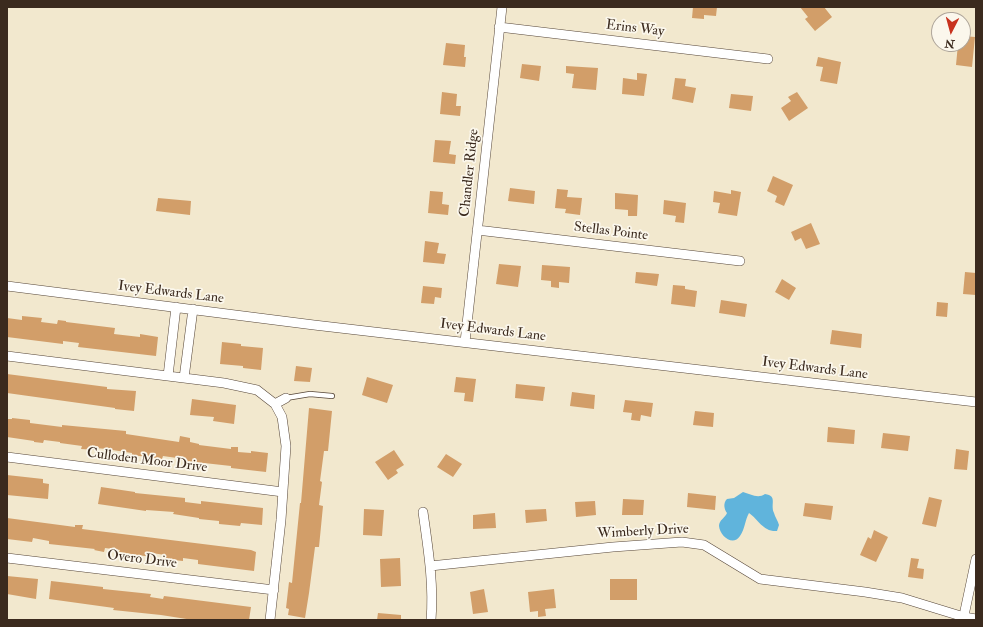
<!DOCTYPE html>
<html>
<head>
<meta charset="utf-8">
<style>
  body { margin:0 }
  #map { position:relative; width:983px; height:627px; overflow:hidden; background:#f2e8ce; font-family:"IM FELL Double Pica",serif }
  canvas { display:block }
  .frame { position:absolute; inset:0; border:8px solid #3b2a1e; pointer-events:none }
  .north { position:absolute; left:931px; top:12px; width:40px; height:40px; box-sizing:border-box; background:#fbf7ec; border:1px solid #aea59a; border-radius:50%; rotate:186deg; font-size:11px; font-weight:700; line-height:16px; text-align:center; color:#3b2a1e }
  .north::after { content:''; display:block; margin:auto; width:14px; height:18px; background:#c8321e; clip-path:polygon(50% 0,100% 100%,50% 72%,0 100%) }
</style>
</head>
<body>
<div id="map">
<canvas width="983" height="627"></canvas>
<div class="frame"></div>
<div class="north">N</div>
</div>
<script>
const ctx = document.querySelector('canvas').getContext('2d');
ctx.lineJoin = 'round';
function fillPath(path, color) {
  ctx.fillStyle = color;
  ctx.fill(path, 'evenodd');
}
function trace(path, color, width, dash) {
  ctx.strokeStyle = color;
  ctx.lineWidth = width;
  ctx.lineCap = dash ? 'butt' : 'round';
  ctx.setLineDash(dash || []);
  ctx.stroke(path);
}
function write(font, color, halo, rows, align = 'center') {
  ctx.font = font + ' "IM FELL Double Pica",serif';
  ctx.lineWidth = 3.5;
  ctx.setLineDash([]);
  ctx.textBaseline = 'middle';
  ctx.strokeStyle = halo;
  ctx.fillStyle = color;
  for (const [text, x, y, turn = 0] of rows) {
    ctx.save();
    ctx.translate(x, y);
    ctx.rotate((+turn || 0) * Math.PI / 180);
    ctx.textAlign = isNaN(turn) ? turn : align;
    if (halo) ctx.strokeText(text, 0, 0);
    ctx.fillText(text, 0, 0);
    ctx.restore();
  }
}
const water = new Path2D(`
  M743,492C750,494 758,499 765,494C778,496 770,504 774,513C775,517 778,521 779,525L777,531C763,532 758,519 749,513C745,520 745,529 740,536C733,547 720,536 719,526C719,520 725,518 727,513C724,509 723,503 727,499L734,498Z`);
const building = new Path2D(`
  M693,7H717L716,16L704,15V19L692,18Z
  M800,7H824L832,17L815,31L805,19L808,17Z
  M963,36L975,37L972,67L956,65L958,44H963Z
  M446,43L465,45L464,57H466L465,67L443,65Z
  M818,57L841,62L837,84L820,81L823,67L816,66Z
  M522,64L541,66L539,81L520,78Z
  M566,66L598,68L596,90L572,88L574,74L566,73Z
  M637,73L647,74L644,96L622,94L623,78L637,80Z
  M675,78L686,79L685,86L696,88L693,103L672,99Z
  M442,92L457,94L456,106H461L460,116L440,114Z
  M797,92L808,108L789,121L781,108L791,101L788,97Z
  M731,94L753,96L751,111L729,108Z
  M435,140L451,141L449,154L456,155L455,164L433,162Z
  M773,176L793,185L784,206L775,202L777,196L767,191Z
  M510,188L535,191L534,204L508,201Z
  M557,189L568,190L567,197L582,198L580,215L565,213L566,209L555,208Z
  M731,190L741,192L737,216L718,213L720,203L713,202L714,191L731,194Z
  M430,191L443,192L442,204L449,205L448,215L428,213Z
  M615,193L638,195L637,216H628V210L615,209Z
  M158,198L191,201L190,215L156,211Z
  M664,200L686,203L684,223L675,222L676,216L663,214Z
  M811,223L820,244L806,249L801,238L795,241L791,232Z
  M425,241L439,243L437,253L446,254L444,264L423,262Z
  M499,264L521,266L518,287L496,284Z
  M542,265L570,267L569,283L559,282V288L551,287V281L541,280Z
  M636,272L659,274L657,286L635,283Z
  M965,272L976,273V295L963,294Z
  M782,279L796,288L789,300L775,292Z
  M673,285L685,286V289L697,291L695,307L671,304Z
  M423,286L442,288L441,298L435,297L434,304L421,303Z
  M721,300L747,304L745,317L719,313Z
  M937,302L948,303L947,317L936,316Z
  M22,316L42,318L41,322L57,324L58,320L66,321V322L115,328L114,334L140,337V334L158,337L156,356L78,347L79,343L63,341V344L7,337V318L22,320Z
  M832,330L862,334L861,348L830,344Z
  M222,342L241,344V346L263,348L261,370L243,368V366L220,364Z
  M296,366L312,368L310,382L294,381Z
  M7,374L107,387V389L136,391L134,411L115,409V408L7,393Z
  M367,377L393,385L387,403L362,395Z
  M456,377L476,379L473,402L464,401L465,393L454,392Z
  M516,384L545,387L543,401L515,398Z
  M572,392L595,395L594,409L570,406Z
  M192,399L236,405L234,424L213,421L214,417L190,415Z
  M625,400L653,403L651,417L641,415L640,421L631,420L632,413L623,412Z
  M309,408L332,411L328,451H324L320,481L322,482L319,505L323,506L319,547H315L309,593L305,618L288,615L289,609L286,608L289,582L292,583L300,503H301Z
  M695,411L714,413L713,427L693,425Z
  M12,418L30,420V423L62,427V425L126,431V434L179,442L180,436L190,438V442L199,444V445L231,449V447H238V452L251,453V451L268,453L266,472L231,468V466L177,460V458L163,456L162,459L132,455V453L106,449L96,448V450L81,449L82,446L60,443V442L44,440L43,443L34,442V441L7,437V419H12Z
  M828,427L855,430L854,444L827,442Z
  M883,433L910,436L908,451L881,448Z
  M956,449L969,451L967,470L954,469Z
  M394,450L404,465L396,470L398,473L388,480L375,462Z
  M446,454L462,464L453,477L437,467Z
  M7,475L43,479V483L49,484L48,499L7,495Z
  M101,487L135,492V493L185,498V502L201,504V501L263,508L262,525L241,523L240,526L219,524V521L199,519V518L173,514L174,512L146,510V511L98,504Z
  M688,493L716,496L715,510L687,507Z
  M929,497L942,500L936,527L922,524Z
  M623,499L644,500L643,515H622Z
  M595,501L596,515L576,517L575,502Z
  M805,503L833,506L831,520L803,516Z
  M364,509L384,510L382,536L363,535Z
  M546,509L547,521L526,523L525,510Z
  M495,513L496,528L473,529V515Z
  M7,518L75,527V525H83L82,529L251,550L256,552L254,571L198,564V560L183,558V561L164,559L165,555L152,553L151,557L119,552L120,550L105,548L104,552L94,550L95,549L49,544V541L33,538L32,542L7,539Z
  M874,530L888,537L876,562L860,555L868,537L871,539Z
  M400,558L401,586L381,587L380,559Z
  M911,558L919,559L917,568L924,569L923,579L908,577Z
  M7,576L38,579L36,599L7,594Z
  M610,579H637V600H610Z
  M51,581L103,587V589L151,594L150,597L163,599L164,596L251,607L249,620H193L161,615L113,610L114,608L49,599Z
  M484,589L488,612L473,614L470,592Z
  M554,589L556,608L545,609L546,616L538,617V611L530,612L528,592Z
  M378,613L401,615V620H377Z`);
const lane = new Path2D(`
  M286,398L310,394L332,396`);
const street = new Path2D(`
  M499,27L768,59
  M477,230L740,261
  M7,286L314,325L976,402
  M465,342L502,7
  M7,356L224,383L257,390L275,404L282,417L286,446L281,520L270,620
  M168,376L176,307
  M184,378L193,309
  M275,404L286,398
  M7,457L283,492
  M423,512C428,548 434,584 431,620
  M7,558L274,590
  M430,566L613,547L682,542L704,545L760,579L865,592L902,598L964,617L976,619
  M963,620L976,559`);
const streetNames = [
  ["Erins Way",635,29,7],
  ["Chandler Ridge",470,173,-84],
  ["Stellas Pointe",611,232,7],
  ["Ivey Edwards Lane",171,293,7],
  ["Ivey Edwards Lane",493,331,7],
  ["Ivey Edwards Lane",815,369,7],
  ["Culloden Moor Drive",147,461,7],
  ["Wimberly Drive",643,532,-3],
  ["Overo Drive",142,560,7]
];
fillPath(water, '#60b4dc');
fillPath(building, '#d29e69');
trace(lane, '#564638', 6);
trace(street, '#564638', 10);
trace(lane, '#fff', 4.5);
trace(street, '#fff', 9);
write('14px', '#3b2a1e', '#fbf7ec', streetNames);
</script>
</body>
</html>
